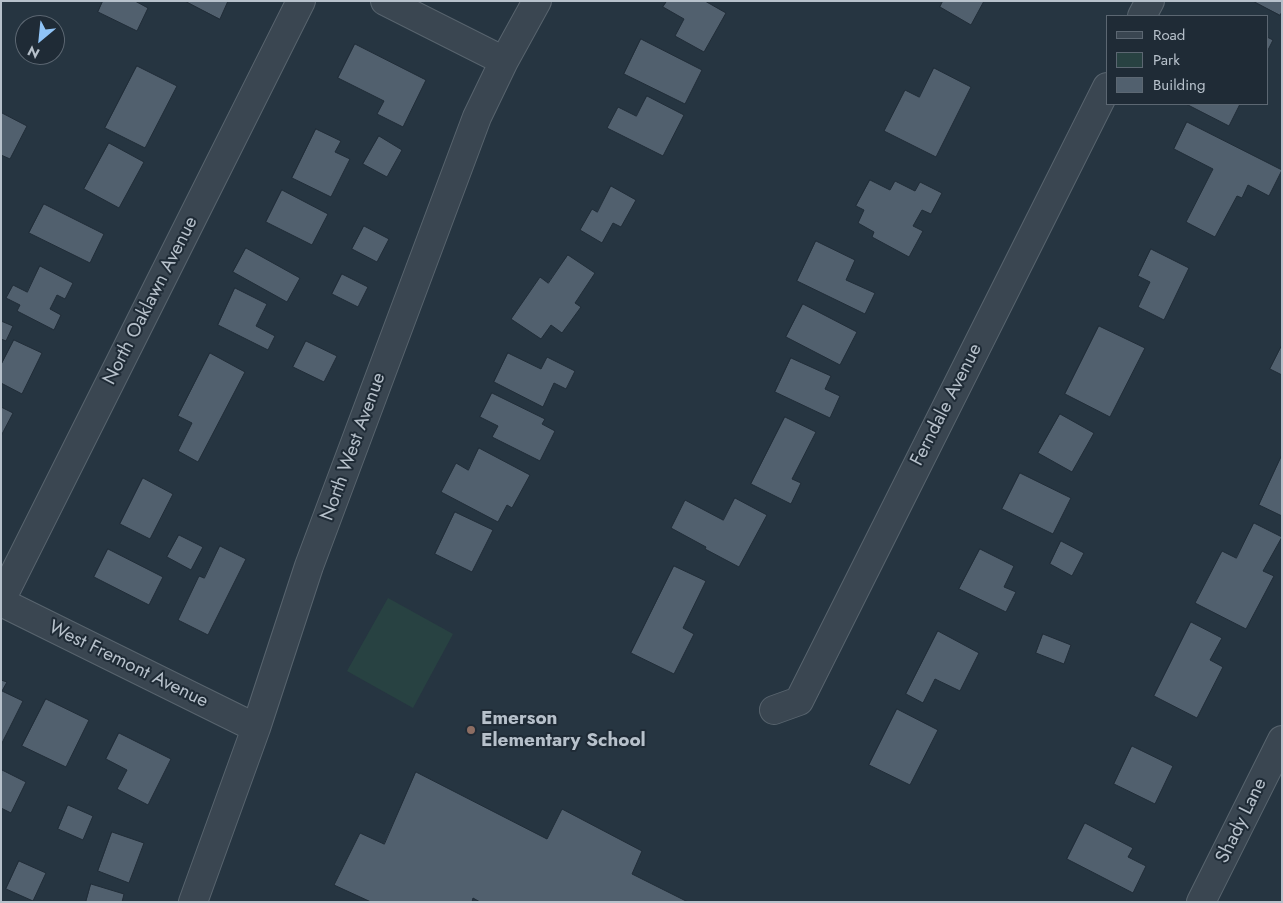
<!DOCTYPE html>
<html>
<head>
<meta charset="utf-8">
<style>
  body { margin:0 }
  #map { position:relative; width:1283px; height:903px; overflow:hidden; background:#263541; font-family:Jost,sans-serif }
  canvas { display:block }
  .frame { position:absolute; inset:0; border:2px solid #b7c1cb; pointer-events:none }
  .legend { position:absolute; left:1106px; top:15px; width:162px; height:90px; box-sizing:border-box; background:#1f2b36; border:1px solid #5c6772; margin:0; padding:6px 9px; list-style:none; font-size:15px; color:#b7c1cb }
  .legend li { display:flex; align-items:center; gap:10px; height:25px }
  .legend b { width:25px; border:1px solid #5c6772 }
  .north { position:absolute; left:15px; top:15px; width:50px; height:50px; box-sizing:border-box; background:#1f2b36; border:1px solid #5c6772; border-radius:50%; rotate:208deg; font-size:14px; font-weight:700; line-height:20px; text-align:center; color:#b7c1cb }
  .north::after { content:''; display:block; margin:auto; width:18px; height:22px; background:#90c4f7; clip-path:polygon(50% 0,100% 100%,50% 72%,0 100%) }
</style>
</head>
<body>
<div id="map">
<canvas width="1283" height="903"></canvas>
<div class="frame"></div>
<ul class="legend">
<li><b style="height:6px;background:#3a4651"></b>Road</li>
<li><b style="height:14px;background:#284242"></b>Park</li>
<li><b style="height:14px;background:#51606e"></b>Building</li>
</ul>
<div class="north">N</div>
</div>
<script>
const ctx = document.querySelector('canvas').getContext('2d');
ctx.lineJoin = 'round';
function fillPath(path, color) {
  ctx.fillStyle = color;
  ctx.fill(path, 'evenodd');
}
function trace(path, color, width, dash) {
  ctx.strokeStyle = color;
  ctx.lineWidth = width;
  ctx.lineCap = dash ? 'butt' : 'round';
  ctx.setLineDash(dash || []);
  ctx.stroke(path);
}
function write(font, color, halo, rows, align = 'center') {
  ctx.font = font + ' Jost,sans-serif';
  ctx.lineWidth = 4;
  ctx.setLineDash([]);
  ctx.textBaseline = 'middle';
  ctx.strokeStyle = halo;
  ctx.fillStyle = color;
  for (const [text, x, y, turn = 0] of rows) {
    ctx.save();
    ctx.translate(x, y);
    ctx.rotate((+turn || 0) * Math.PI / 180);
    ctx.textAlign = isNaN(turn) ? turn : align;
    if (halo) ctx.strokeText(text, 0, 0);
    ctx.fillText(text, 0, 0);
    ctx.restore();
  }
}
const green = new Path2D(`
  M388,598L453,634L413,708L347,671Z`);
const building = new Path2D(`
  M103,1H135L148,8L137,31L98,12Z
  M185,1H228L220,19Z
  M667,1H705L726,13L704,52L675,36L684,19L663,7Z
  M943,1H984L971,25L940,7Z
  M1253,1H1282V12L1280,15Z
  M1267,37L1273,40L1267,52Z
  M641,39L702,70L685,104L624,74Z
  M355,44L426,80L403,127L377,114L384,101L338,78Z
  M137,66L177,86L145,148L105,128Z
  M934,68L971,87L936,157L884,131L905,90L919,97Z
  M647,96L684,115L663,156L607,128L618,107L636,116Z
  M1189,104H1240L1229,126L1188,105Z
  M2,113L27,126L10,159L1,155V115Z
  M1187,122L1282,170L1269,196L1248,185L1242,198L1237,196L1215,237L1186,222L1213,169L1174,149Z
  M316,129L341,141L335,152L350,159L331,197L292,178Z
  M379,136L402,150L387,177L363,164Z
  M109,143L144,162L119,208L84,189Z
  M870,180L890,190L895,181L915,191L920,182L942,193L931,214L922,210L913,226L923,231L909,257L872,237L874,232L858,223L864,210L856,206Z
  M611,186L636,200L621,227L613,223L602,243L580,230L592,209L597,212Z
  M282,190L328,214L312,245L266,222Z
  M44,204L104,234L90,263L29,233Z
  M364,226L389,239L377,262L352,249Z
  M816,241L855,260L846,280L875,293L865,314L797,281Z
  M246,248L300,278L287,302L233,272Z
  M1151,249L1189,268L1164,320L1138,307L1150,282L1138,276Z
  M568,255L595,273L575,303L581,307L562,333L551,325L541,339L511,319L540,277L548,283Z
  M40,266L73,283L65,299L57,295L50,309L61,315L54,330L17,311L20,305L6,298L13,285L27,292Z
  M342,274L368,287L358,307L332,294Z
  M235,288L267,304L256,326L275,336L268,350L218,325Z
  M803,304L857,332L840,365L786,337Z
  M1,321L13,326L6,341L1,339Z
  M1099,326L1145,348L1110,417L1065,394Z
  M14,340L42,353L22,394L1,383V365Z
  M306,341L337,356L324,382L293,367Z
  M1282,345V375L1270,369Z
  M210,353L245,372L198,462L178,451L192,423L178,416Z
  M508,353L541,369L547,357L575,371L566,389L554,383L543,407L494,382Z
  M791,358L831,376L825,389L840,396L830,418L775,392Z
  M492,393L545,419L542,424L555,431L540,461L492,437L498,426L480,417Z
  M1,407L13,413L1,436Z
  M1060,414L1094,433L1072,472L1038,453Z
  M785,417L816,432L792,479L801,483L791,504L751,484Z
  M479,448L530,475L512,508L507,505L498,522L441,492L456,463L468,470Z
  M1282,455V516L1259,505Z
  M1020,473L1071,498L1053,534L1002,509Z
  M143,478L173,494L150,539L120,524Z
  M735,498L767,515L739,567L705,549L706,547L671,528L685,500L723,520Z
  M455,512L493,530L472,572L435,554Z
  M1254,523L1282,537L1263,571L1274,576L1246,629L1195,603L1222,551L1236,558Z
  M179,535L203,547L191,570L167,557Z
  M1061,541L1084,553L1072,576L1050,564Z
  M220,546L246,559L208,635L178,620L199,576L204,578Z
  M108,549L163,577L149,605L94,577Z
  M980,549L1014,566L1004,587L1016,592L1006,612L959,589Z
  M674,566L706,581L683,628L694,634L674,674L631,653Z
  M1191,622L1222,638L1210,660L1223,667L1197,718L1154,696Z
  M938,631L979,653L960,691L935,679L923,703L906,694Z
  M1043,634L1071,645L1064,664L1036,653Z
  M1,680L7,682L2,691L23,701L1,745Z
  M46,699L89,720L66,767L22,746Z
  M897,709L938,730L910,785L869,765Z
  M119,733L171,759L148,805L117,789L127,770L106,759Z
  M1132,746L1173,766L1155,804L1114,784Z
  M2,770L26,782L11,813L1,808Z
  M416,772L547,839L562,809L642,851L632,874L688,902H480L473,898L472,902H371L334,885L360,833L384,844Z
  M68,805L93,816L83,840L58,829Z
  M1085,823L1133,848L1128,857L1146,866L1133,893L1067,859Z
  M112,832L144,843L129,883L98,871Z
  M19,861L46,873L33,901L6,889Z
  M91,884L124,894L122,902H86Z`);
const minor = new Path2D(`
  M385,1L504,61
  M1142,16L1150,1
  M1,600L301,1
  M1,602L256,728
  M774,710L799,701L1107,87
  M193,902L256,728L309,566L477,117L504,61L537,1
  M1201,902L1282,740`);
const markers = [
  [471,730,5,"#8d6e63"]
];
const streetNames = [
  ["North Oaklawn Avenue",151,301,-63],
  ["Ferndale Avenue",947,405,-63],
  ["North West Avenue",354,447,-70],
  ["West Fremont Avenue",128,665,26],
  ["Shady Lane",1242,821,-64]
];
const poiNames = [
  ["Emerson",481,719],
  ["Elementary School",481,741]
];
fillPath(green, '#284242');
fillPath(building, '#51606e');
trace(building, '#212d38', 1);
trace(minor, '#58646e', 30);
trace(minor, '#3a4651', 28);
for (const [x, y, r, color] of markers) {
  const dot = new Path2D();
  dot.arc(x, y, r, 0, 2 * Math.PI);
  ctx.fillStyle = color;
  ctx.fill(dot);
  trace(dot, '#1f2b36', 2);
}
write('19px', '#b7c1cb', '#1f2b36', streetNames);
write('bold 19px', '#b7c1cb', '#1f2b36', poiNames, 'left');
</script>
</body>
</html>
